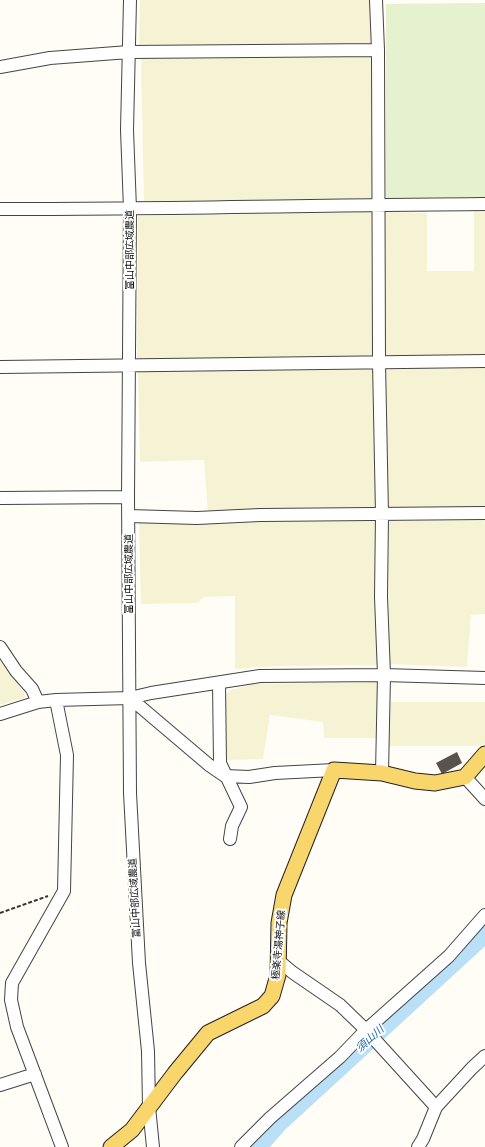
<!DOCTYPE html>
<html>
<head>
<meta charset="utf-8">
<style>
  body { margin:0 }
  canvas { display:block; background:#fffdf5 }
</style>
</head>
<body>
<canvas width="485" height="1147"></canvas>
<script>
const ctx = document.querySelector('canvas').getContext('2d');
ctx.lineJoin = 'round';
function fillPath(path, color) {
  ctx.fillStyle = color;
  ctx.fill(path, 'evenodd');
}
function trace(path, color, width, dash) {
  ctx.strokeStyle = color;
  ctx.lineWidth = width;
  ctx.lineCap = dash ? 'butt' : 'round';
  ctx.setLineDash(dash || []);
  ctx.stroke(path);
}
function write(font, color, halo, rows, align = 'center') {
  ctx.font = font + ' Literata,"Noto Sans JP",serif';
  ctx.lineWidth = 4;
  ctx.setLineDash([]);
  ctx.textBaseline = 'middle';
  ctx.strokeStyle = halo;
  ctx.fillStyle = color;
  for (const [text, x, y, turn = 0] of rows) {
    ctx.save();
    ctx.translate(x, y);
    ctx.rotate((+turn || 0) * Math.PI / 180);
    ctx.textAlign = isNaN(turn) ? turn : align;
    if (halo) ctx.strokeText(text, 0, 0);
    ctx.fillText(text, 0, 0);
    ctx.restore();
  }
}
const farmland = new Path2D(`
  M140,0H372L373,47L139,48Z
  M373,54V201L144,203L141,58Z
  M474,211H485V357H384L383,212L427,213V271H474Z
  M372,212L375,358L137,361L138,216Z
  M376,365L379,510L208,514L204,460L140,462L138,370Z
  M485,365V509H386L384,366Z
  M485,519V614L471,615L467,667L389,664L388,521Z
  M376,521L380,665L276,666L235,669V596L204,597L198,603L141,604L139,522Z
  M0,656L26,697L0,705Z
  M380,682L378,738H324L323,722L270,715L263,759L227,760L226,754V694L231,690L252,684Z
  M391,702H485V743L481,746H389Z`);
const pitch = new Path2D(`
  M485,3V197L386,198V4Z`);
const river = new Path2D(`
  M258,1147L279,1123L485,934`);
const building = new Path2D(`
  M457,752L462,763L442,774L436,763Z`);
const path = new Path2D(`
  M0,913L48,896`);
const minor = new Path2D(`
  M130,0L127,130L130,209L128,497L130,793L139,963L148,1051L149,1107L153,1147
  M376,0L378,50L379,362L382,514L381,597L384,675L382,773
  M0,67L50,58L129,52L378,50
  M0,209C162,209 323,205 485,204
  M0,367L485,361
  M0,498L128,497
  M129,516L197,518L260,515L485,513
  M0,647L16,671L32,689L38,702
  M219,683L220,763L241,807L232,826L230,839
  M130,698L209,765L225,776L249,777L275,773L334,770
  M56,700L67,755L64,891L12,983L11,1000L17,1027L62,1147
  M0,714L38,702L56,700L130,698L151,693L260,676L384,675L485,678
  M465,777L485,799
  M279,961L292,972L340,1005L366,1030L436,1107
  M0,1085L35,1074
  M241,1147L270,1118L340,1057L366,1030L449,956L485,915
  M418,1147L423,1139L436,1107L472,1068L485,1056`);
const major = new Path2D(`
  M111,1147L132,1130L175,1073L208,1033L263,1006L272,996L278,975L279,923L284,895L334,770L382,773L415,781L435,783L465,777L485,754`);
const streetNames = [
  ["富山中部広域農道",130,250,-90],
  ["富山中部広域農道",129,574,-90],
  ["富山中部広域農道",135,898,-93],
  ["極楽寺湯神子線",279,945,-85]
];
const waterNames = [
  ["須山川",370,1039,-42]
];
fillPath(farmland, '#f6f3d4');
fillPath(pitch, '#e6f2cf');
trace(river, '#b9e0f7', 18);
fillPath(building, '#5a524d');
trace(minor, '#444', 14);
trace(major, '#222', 17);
trace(path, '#333', 2, [4, 2]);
trace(minor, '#fff', 12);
trace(major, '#f9d66b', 15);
write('10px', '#111', '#fff', streetNames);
write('italic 11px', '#1768a6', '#fff', waterNames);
</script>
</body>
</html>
